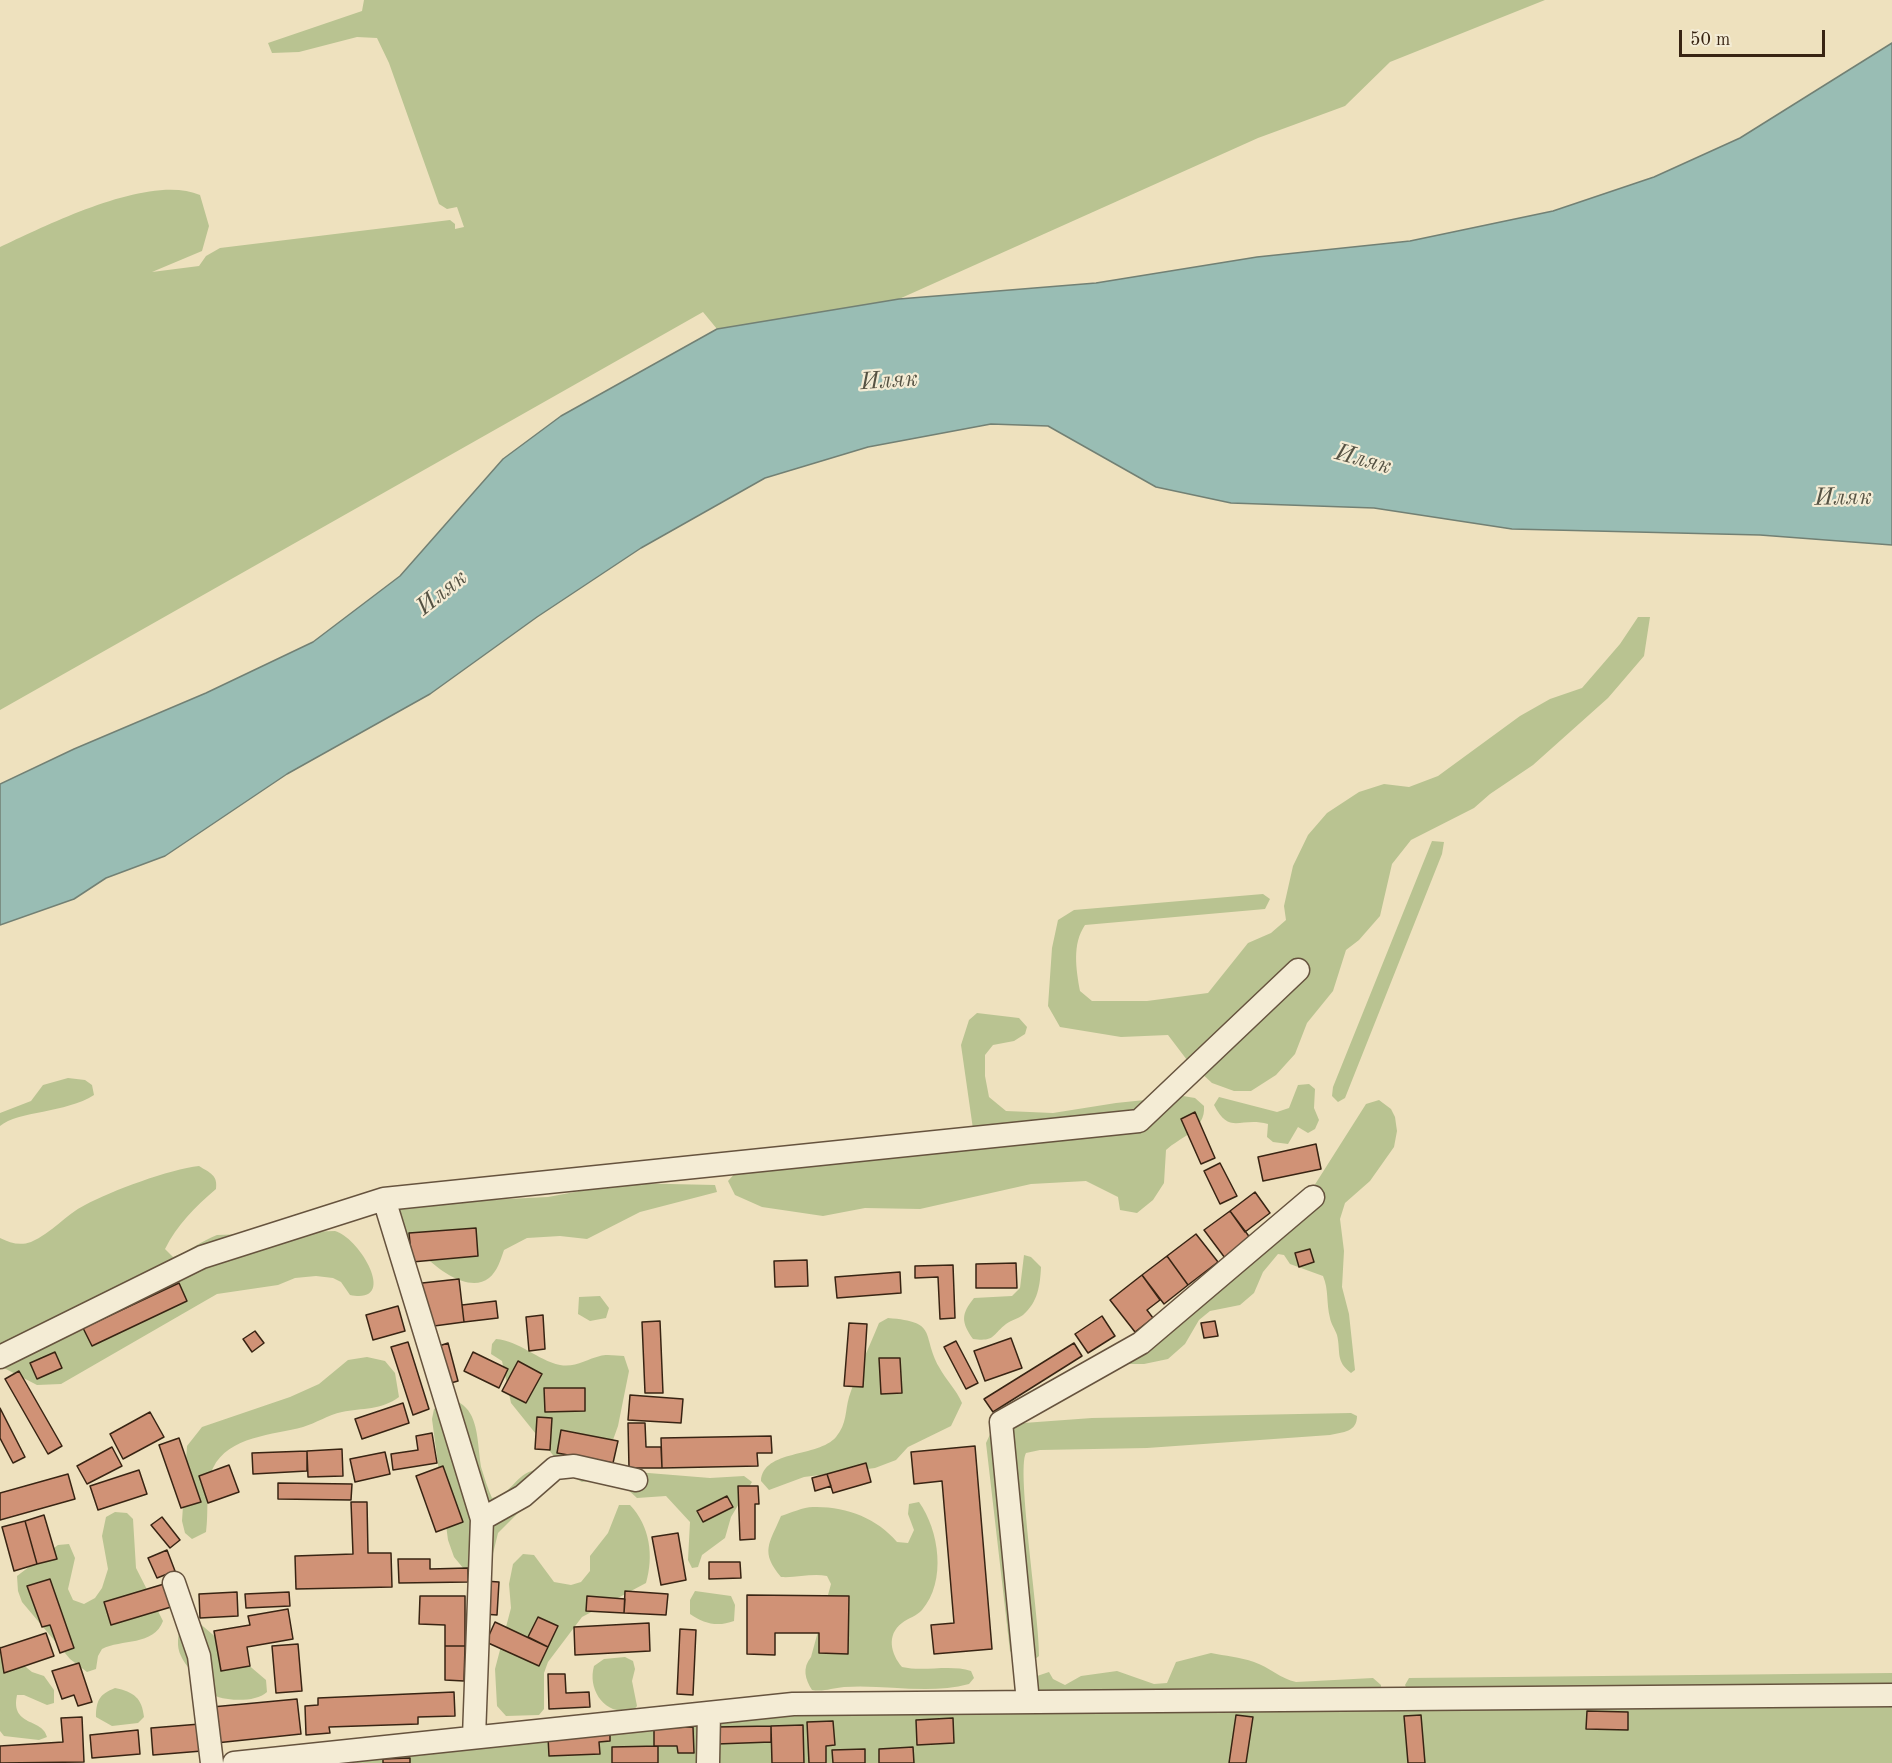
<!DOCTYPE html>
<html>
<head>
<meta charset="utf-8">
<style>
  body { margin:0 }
  #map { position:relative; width:1892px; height:1763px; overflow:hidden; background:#eee1be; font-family:"Old Standard TT",serif }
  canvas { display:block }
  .scale { position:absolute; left:1679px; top:30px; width:146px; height:27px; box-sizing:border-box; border:3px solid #382413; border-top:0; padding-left:8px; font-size:18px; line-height:21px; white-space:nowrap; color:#382413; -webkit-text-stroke:4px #f4ecd5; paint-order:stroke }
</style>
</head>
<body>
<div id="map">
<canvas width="1892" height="1763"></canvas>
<div class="scale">50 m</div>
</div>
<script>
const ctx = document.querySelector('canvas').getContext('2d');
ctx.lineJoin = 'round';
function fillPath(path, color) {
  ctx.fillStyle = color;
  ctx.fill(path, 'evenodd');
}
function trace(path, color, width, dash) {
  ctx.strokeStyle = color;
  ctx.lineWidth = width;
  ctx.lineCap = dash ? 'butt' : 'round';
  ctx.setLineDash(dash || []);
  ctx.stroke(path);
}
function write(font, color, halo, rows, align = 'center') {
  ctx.font = font + ' "Old Standard TT",serif';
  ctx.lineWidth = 4.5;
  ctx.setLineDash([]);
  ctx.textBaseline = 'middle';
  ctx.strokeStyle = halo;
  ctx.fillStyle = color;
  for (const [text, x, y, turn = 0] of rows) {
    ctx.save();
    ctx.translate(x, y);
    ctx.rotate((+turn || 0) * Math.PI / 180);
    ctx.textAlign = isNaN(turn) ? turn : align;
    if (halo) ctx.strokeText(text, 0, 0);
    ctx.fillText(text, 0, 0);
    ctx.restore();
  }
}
const green = new Path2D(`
  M364,0H1545L1390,62L1345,106L1258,138L899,299L717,329L703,312L0,710V247C47,225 150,173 200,195L209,226L202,251L152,272L199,266L206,256L220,248L450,220L455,224V229L464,227L457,207L447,209L439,204L389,63L377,38L357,37L299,52L272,53L268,43L362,11Z
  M1638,617H1650L1644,656L1608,698L1533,765L1490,794L1474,808L1411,840L1392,864L1380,916L1359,940L1346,950L1333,991L1307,1023L1295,1054L1276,1075L1251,1091H1234L1212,1083L1187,1060L1168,1035L1121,1037L1060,1027L1048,1006L1052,948L1058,920L1074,910L1263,894L1270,899L1265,909L1085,925C1072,944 1076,969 1080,991L1092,1001H1147L1208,993L1248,943L1271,933L1286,920L1284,906L1293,866L1308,835L1327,813L1359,792L1384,784L1409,787L1438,776L1520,716L1550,699L1582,688L1620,644Z
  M1432,841L1444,842L1442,854L1345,1098L1338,1102L1332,1096L1333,1087Z
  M977,1013L1019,1018L1027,1027L1025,1034L1014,1041L993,1045L985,1055V1076L989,1097L1006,1111L1053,1113L1116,1103L1183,1096L1195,1098L1204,1106C1206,1130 1180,1137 1166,1150L1164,1183L1153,1200L1137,1213L1120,1210L1118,1197L1086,1181L1031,1184L920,1209L865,1208L823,1216L762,1207L735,1195L728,1181L737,1171L973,1129L961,1045L969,1020Z
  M68,1078L85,1080L92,1085L94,1095C66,1113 18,1111 0,1126V1113L31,1101L43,1085Z
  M1309,1084L1315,1089L1314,1108L1319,1120L1315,1129L1308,1133L1298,1127L1288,1144L1273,1142L1267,1137L1268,1124C1240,1116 1230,1136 1214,1105L1219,1097L1277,1112L1289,1108L1298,1085Z
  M1379,1100L1391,1109L1395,1117L1397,1131L1394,1147L1370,1181L1345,1203L1340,1219L1344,1251L1342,1287L1349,1314L1355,1370L1351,1373C1335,1361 1341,1352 1337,1335C1335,1329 1331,1324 1330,1318C1326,1303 1329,1290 1323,1276L1290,1264L1284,1255L1278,1254L1263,1272L1254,1293L1240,1305L1210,1311L1199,1320L1185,1344L1168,1359L1144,1364H1126L1314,1186L1366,1104Z
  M199,1166C210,1173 218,1175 216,1189C195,1207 177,1225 165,1249L173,1257C190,1251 201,1241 217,1235L335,1231C359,1237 400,1305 350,1295L341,1282L333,1278L316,1276L295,1278L278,1285L217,1294L61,1384L37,1385L0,1366V1238C10,1243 20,1246 31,1242C52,1233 65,1215 85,1205C111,1191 170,1169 199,1166Z
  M623,1183L715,1185L717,1192L640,1212L587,1239L560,1236L527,1238L504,1250C501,1259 497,1272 489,1278C460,1301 399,1238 396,1212L407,1204L548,1197Z
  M1024,1255L1031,1257L1041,1267C1040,1286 1038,1302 1023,1315C1018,1319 1011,1320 1006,1324C992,1335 995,1342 973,1339C961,1322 961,1314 974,1298L1012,1296L1020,1288Z
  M600,1296L609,1308L606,1318L590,1321L578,1314L579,1297Z
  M888,1318C939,1322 921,1334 939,1367C946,1380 956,1389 962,1403L951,1426L908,1447L896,1460L875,1468L804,1477L769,1490L761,1481C763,1449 818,1458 836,1437C847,1424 845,1411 849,1397C857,1372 869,1348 879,1323Z
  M496,1339C520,1341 537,1360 560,1365C575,1368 587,1359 600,1356C607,1354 617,1356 624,1356L629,1371L618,1426L599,1479L582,1482L569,1475L511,1403L502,1361L491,1354L492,1344Z
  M367,1357L385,1361L395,1373L399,1397C382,1410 362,1408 342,1412C328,1415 316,1423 303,1427C274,1435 228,1436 213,1468C205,1485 209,1513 206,1532L192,1539L185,1533L182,1521L187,1446L202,1427L290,1397L319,1384L348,1360Z
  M448,1399C482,1404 476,1445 482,1470C485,1480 488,1489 492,1498C514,1494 515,1471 541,1469L547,1485L544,1493L528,1503L498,1533L489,1570L473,1580L454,1557L448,1540L432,1419L434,1409Z
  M1351,1413L1357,1416C1357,1432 1343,1432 1330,1435L1147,1448L1040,1450L1026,1453C1016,1469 1040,1621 1039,1656L1030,1663L1016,1657L1010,1651L986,1443L992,1430L1010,1424L1092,1418Z
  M636,1472L710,1478L744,1476L752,1482L731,1517L725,1538L702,1555L698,1567L692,1568L688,1560L690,1522L666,1496L637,1498L626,1488Z
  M919,1502C939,1530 947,1581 922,1610C917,1616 908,1618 902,1623C886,1635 891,1654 902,1667C924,1672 950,1664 971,1671L974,1678L969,1684C928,1695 886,1684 844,1687C832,1688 824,1692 812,1690C805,1679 802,1668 811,1657L831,1584L827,1576C812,1573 797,1578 781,1577C760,1552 769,1544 781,1516C791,1513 803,1507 813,1507C845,1506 877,1518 897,1542L908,1543L914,1530L908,1514L909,1504Z
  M619,1505H630C650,1526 654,1556 646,1583L582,1617L548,1662L544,1673V1709L539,1715L506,1716L497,1706L495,1669L511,1608L509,1584L513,1564L523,1554L534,1555L554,1582L571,1585L581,1582L590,1571V1556L608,1533Z
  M115,1512L127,1513L133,1519L136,1568L163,1621C154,1646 121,1639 102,1649L98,1656L96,1669L87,1672L70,1659L22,1602L18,1591L17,1576L58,1545L69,1544L75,1558L68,1589L73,1600L84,1604L95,1598L102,1588L108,1569L102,1536L106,1517Z
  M695,1591L731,1596L735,1605L734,1621C718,1627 704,1624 690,1614V1600Z
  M198,1622L266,1680L267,1692C256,1702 232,1701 218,1697C209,1693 185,1666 181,1656C176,1646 178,1635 181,1624Z
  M0,1646L32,1672L44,1676L54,1690V1703L47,1705L24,1695H17C10,1727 43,1718 47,1737L39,1740L4,1736L0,1731Z
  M1211,1653C1225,1656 1240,1657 1254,1662C1269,1667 1281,1679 1296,1682L1373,1678L1381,1685V1690L1408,1691L1405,1685L1409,1678L1892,1673V1763H234L793,1704L1018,1702L1036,1686L1037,1676L1049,1672L1053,1679L1065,1685L1081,1676L1117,1671L1154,1684L1167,1683L1176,1662Z
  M625,1657L633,1661L635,1669L632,1681L637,1706L634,1710C606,1717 587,1691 594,1666L604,1659Z
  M115,1688C134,1692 142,1698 144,1717L138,1723L112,1726L96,1717C96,1700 100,1694 115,1688Z`);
const water = new Path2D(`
  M1892,43V545L1760,535L1512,529L1374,508L1231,503L1156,487L1048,426L991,424L868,447L765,478L641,548L537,617L430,694L287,774L165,856L106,878L74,899L0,925V784L74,749L206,693L313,642L400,576L503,459L561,416L717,329L899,299L1096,283L1257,257L1410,241L1553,211L1654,177L1740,138Z`);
const building = new Path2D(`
  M1195,1112L1215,1158L1201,1164L1181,1119Z
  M1316,1144L1321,1169L1263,1181L1258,1157Z
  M1220,1163L1237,1196L1220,1204L1204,1171Z
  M1255,1192L1270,1213L1245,1232L1230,1211Z
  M1230,1211L1251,1239L1225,1258L1204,1230Z
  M476,1228L478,1256L412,1262L409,1233Z
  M1196,1234L1218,1262L1188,1285L1167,1256Z
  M1310,1249L1314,1262L1299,1267L1295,1253Z
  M1167,1256L1188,1285L1164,1304L1142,1275Z
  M807,1260L808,1286L775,1287L774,1261Z
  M1016,1263L1017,1288H976V1264Z
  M953,1265L955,1318L940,1319L938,1277L915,1278V1266Z
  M900,1272L901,1293L837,1298L835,1277Z
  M1142,1275L1160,1300L1147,1310L1153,1318L1135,1332L1110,1300Z
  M459,1279L464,1322L419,1328L413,1284Z
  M179,1283L187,1301L92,1346L83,1328Z
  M496,1301L498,1318L464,1322L462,1305Z
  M398,1306L405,1331L373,1340L366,1315Z
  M543,1315L545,1349L529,1351L526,1317Z
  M1102,1316L1115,1336L1088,1353L1075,1334Z
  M660,1321L663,1393H645L642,1322Z
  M1215,1321L1218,1336L1204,1338L1201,1323Z
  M849,1323L867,1324L863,1387L844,1386Z
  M255,1331L264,1343L252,1352L243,1339Z
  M1011,1338L1022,1368L985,1381L974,1351Z
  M956,1341L978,1383L966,1389L944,1347Z
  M408,1342L429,1409L413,1415L391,1347Z
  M448,1343L458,1381L440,1386L430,1349Z
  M1074,1343L1082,1356L993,1412L984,1399Z
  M55,1352L62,1368L37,1379L30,1363Z
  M473,1352L508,1369L499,1388L464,1371Z
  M879,1358H900L902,1393L881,1394Z
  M518,1361L542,1374L526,1403L502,1391Z
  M19,1371L62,1446L48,1454L5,1379Z
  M544,1388H585V1411L545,1412Z
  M630,1395L683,1399L681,1423L628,1420Z
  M403,1403L409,1423L362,1439L355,1419Z
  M0,1408L25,1457L13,1463L0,1438Z
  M150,1412L164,1437L123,1459L110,1434Z
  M537,1417L552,1418L550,1450L535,1449Z
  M628,1423H645L646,1447H661L662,1468H629Z
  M561,1430L618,1441L613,1463L557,1453Z
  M432,1433L437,1463L393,1470L391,1454L418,1450L416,1436Z
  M771,1436L772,1453H757L758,1466L662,1468L661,1438Z
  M179,1438L201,1502L181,1508L159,1445Z
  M975,1446L992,1649L934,1654L931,1625L954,1623L942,1481L914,1484L911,1452Z
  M112,1447L122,1466L87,1484L77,1466Z
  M342,1449L343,1476L308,1477L307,1451Z
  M307,1451V1471L253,1474L252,1453Z
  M385,1452L390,1474L355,1482L350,1459Z
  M866,1463L871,1482L833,1493L827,1474Z
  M229,1465L239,1492L208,1503L199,1476Z
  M443,1466L463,1522L436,1532L416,1476Z
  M139,1470L147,1494L98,1510L90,1486Z
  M68,1474L75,1499L0,1520V1493Z
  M827,1474L831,1486L815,1491L812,1478Z
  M278,1483L352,1484L351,1500L278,1499Z
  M738,1486H758L759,1504H755V1539L740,1540Z
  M727,1496L733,1507L703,1522L697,1511Z
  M351,1502H367L368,1553H391L392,1587L296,1589L295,1556L353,1554Z
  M44,1515L57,1559L37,1564L25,1521Z
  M162,1517L180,1540L170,1548L151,1525Z
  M25,1521L37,1564L14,1571L2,1527Z
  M678,1533L686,1580L661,1585L652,1537Z
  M167,1550L175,1571L157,1578L148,1558Z
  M398,1559H430V1569L468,1568V1582L399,1583Z
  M709,1562H740L741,1578L709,1579Z
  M50,1579L74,1648L60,1653L50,1625L42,1627L27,1586Z
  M485,1581L499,1582L497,1615L483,1614Z
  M164,1584L171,1607L111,1625L104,1602Z
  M625,1591L668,1594L666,1615L624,1613Z
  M237,1592L238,1616L200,1618L199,1594Z
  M289,1592L290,1606L246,1608L245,1594Z
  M747,1595L849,1596L848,1654L819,1653V1633H775V1655L747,1654Z
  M420,1596H465V1646H445V1625L419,1624Z
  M587,1596L625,1599L624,1613L586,1611Z
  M288,1609L293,1639L247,1647L250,1666L221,1671L214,1631L250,1625L248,1616Z
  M538,1617L558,1626L548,1647L528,1637Z
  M495,1622L548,1647L539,1666L486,1642Z
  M649,1623L650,1651L575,1655L574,1627Z
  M680,1629L696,1630L693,1695L677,1694Z
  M46,1633L54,1656L4,1673L0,1648Z
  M298,1644L302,1691L276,1693L272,1646Z
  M445,1646H465L464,1681L445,1680Z
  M79,1663L92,1702L78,1706L74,1695L62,1699L52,1671Z
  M548,1674H565L566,1693L589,1692L590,1707L549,1709Z
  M454,1692L455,1716L418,1717V1724L329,1727L330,1733L306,1735L305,1706L318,1705V1698Z
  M297,1699L301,1734L216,1743L212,1707Z
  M1587,1711L1628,1712V1730L1586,1729Z
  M1236,1715L1253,1717L1246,1763H1229Z
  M1421,1715L1425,1763H1408L1404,1716Z
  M82,1717L84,1762L0,1763V1746L63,1742L61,1718Z
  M953,1718L954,1743L917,1745L916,1720Z
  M833,1721L835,1745L826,1746V1763H809L807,1722Z
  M200,1724L202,1751L153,1755L151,1728Z
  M803,1725L804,1763H772L771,1726Z
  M771,1726V1742L717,1744L716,1727Z
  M693,1727L694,1753H678L677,1746H654V1728Z
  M138,1730L140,1754L92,1758L90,1735Z
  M610,1734V1741L599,1742L600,1754L549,1756L548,1737Z
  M658,1746V1763H612V1747Z
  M913,1747L914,1763H879V1749Z
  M865,1749V1763H833L832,1750Z
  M410,1758V1763H383V1759Z`);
const minor = new Path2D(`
  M0,1357L202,1257L384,1199
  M482,1519L523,1496L555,1468L574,1466L636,1480
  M174,1583L199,1656L212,1763
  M1028,1702L1001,1422L1141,1343L1313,1197
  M474,1737L482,1519L384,1199L1139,1121L1298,970
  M234,1763L793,1704L1892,1695
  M708,1763L709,1713`);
const waterNames = [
  ["Иляк",889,381,-4],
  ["Иляк",1363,460,15],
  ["Иляк",1843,498,-1],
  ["Иляк",442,593,-39]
];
fillPath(green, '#b9c391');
fillPath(water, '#99bdb4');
trace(water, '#728074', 1.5);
fillPath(building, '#d09276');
trace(building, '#382413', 1.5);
trace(minor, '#66533e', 25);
trace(minor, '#f4ecd5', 22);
write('italic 24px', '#555243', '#f4ecd5', waterNames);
</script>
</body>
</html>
